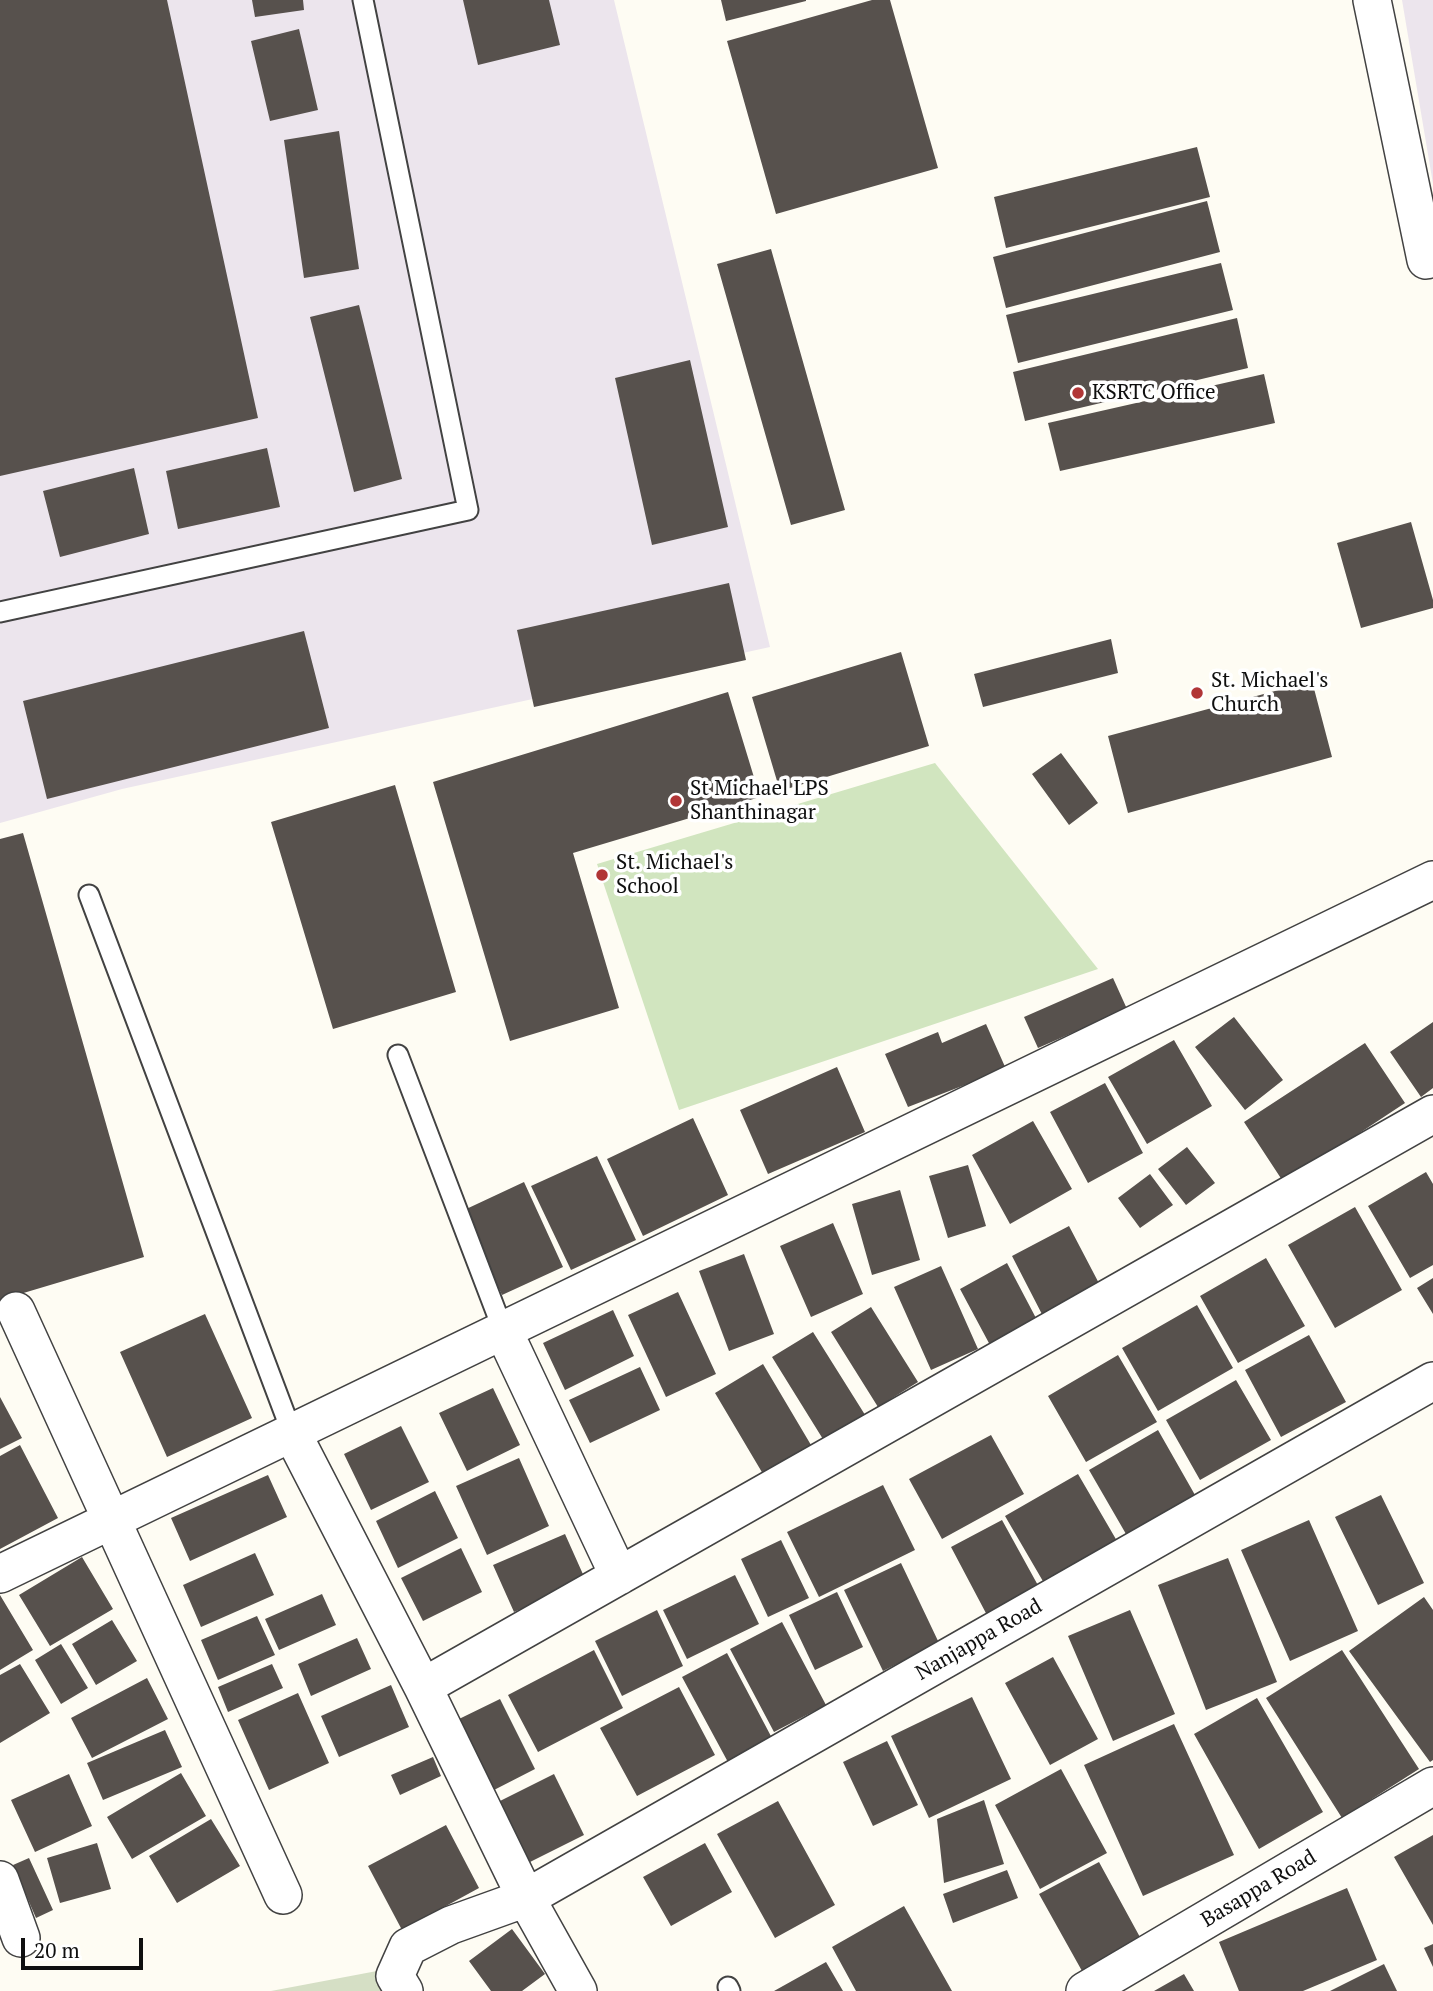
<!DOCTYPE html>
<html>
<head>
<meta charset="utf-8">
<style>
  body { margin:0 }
  #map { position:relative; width:1433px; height:1991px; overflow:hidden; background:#fefcf3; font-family:"PT Serif",serif }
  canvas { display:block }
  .scale { position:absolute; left:21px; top:1938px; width:122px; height:32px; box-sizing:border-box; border:4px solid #0f0f0f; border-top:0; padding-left:9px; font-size:21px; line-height:24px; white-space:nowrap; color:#0f0f0f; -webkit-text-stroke:5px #fff; paint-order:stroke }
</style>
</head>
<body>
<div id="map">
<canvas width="1433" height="1991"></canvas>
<div class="scale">20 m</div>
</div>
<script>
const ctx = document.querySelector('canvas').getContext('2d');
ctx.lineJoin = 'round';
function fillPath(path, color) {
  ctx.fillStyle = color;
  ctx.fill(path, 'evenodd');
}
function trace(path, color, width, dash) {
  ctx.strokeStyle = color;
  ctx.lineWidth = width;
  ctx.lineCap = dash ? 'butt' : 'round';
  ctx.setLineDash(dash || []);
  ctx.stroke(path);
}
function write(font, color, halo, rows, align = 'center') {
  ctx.font = font + ' "PT Serif",serif';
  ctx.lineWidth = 7;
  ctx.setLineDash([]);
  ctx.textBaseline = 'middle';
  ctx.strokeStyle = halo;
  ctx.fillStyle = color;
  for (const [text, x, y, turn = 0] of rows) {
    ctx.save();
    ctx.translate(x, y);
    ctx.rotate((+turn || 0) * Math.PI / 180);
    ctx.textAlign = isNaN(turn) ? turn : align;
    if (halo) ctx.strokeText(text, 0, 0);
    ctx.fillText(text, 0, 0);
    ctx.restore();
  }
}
const industrial = new Path2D(`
  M0,0H614L770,647L122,789L0,823Z
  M1402,0H1433V184Z`);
const green = new Path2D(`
  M935,763L1098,969L679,1110L597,864Z`);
const cemetery = new Path2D(`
  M377,1971L384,1991H271Z`);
const building = new Path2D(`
  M0,0H167L258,418L0,476Z
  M252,0H303L304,10L255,17Z
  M463,0H549L560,45L478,65Z
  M721,0H806V1L726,21Z
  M872,0H890L938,168L776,214L727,41Z
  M299,29L318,110L270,121L251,41Z
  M339,131L359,269L304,278L284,140Z
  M1197,147L1210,197L1006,248L994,197Z
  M1207,201L1220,252L1006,308L993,257Z
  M771,249L845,510L791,525L717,264Z
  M1221,263L1233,310L1018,363L1006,315Z
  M359,305L402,479L354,492L310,317Z
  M1237,318L1248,368L1025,421L1013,372Z
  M690,360L728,527L652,545L615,378Z
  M1264,374L1275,423L1060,471L1048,423Z
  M267,448L280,507L178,529L166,471Z
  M134,468L149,534L60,557L43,491Z
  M1411,522L1433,600V608L1361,628L1337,543Z
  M729,583L746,660L534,707L517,630Z
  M304,631L329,728L47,799L23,701Z
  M1111,639L1118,673L983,707L974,674Z
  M901,652L929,746L780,791L752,697Z
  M1312,681L1332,757L1128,813L1108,736Z
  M728,692L760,797L573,853L619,1008L510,1041L433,782Z
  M1061,753L1098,803L1069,825L1032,774Z
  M395,785L456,992L333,1029L271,822Z
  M23,833L144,1257L0,1300V839Z
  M1113,978L1127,1009L1038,1048L1024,1017Z
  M1234,1017L1283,1080L1245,1110L1195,1047Z
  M1433,1022V1088L1421,1097L1390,1052Z
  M986,1024L1006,1069L908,1107L885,1054L938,1032L942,1043Z
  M1174,1040L1212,1106L1147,1144L1108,1077Z
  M1365,1043L1405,1103L1284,1183L1244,1122Z
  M837,1067L865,1132L768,1174L740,1110Z
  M1105,1083L1143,1153L1088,1183L1050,1112Z
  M693,1118L728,1195L643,1236L607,1159Z
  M1033,1121L1072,1189L1010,1224L972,1155Z
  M1187,1147L1215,1183L1186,1205L1158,1169Z
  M597,1156L636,1240L571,1270L531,1186Z
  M968,1165L986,1226L948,1238L929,1176Z
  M1426,1172L1433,1184V1265L1410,1278L1368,1206Z
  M1150,1174L1173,1205L1140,1228L1118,1198Z
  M524,1182L563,1267L502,1295L462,1211Z
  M900,1190L920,1260L872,1275L852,1204Z
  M1355,1207L1402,1290L1335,1328L1288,1245Z
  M833,1223L863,1294L811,1317L780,1246Z
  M1069,1226L1103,1291L1046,1322L1012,1256Z
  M744,1254L774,1334L729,1351L699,1271Z
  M1266,1258L1305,1326L1238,1363L1200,1296Z
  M1007,1263L1037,1320L990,1345L960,1289Z
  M941,1266L978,1349L931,1370L894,1287Z
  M1433,1278V1314L1417,1288Z
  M678,1292L716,1374L666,1397L628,1315Z
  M1197,1305L1233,1368L1158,1411L1122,1348Z
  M871,1307L918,1382L878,1407L831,1332Z
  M613,1310L634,1356L565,1390L543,1343Z
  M205,1314L252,1418L167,1457L120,1352Z
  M813,1332L867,1418L826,1444L772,1357Z
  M1309,1335L1346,1402L1281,1437L1245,1370Z
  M1118,1355L1157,1422L1086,1462L1048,1396Z
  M763,1364L811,1445L763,1474L715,1393Z
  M640,1367L660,1410L590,1443L569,1400Z
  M1236,1380L1271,1440L1200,1480L1166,1420Z
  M493,1388L520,1445L467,1471L439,1413Z
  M0,1397L22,1438L0,1449Z
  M401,1426L429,1482L371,1510L344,1454Z
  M1158,1430L1195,1495L1126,1534L1089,1470Z
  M991,1435L1024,1494L942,1539L909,1479Z
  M20,1445L58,1518L0,1549V1456Z
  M519,1458L549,1526L487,1555L456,1486Z
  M1078,1474L1117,1541L1044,1583L1005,1516Z
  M268,1475L287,1517L190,1561L171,1518Z
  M883,1485L915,1550L819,1597L787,1532Z
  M435,1491L458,1538L398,1568L376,1521Z
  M1381,1495L1424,1583L1378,1605L1335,1517Z
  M1002,1520L1040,1589L988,1617L951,1547Z
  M1309,1520L1358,1631L1290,1661L1241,1550Z
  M565,1534L586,1581L514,1612L493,1565Z
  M781,1540L809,1598L768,1617L741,1559Z
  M461,1548L482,1592L423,1621L401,1578Z
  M255,1553L274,1595L201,1627L183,1585Z
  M82,1557L113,1609L50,1646L19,1595Z
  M1228,1558L1277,1682L1206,1710L1158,1585Z
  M901,1563L939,1643L883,1671L844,1590Z
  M735,1575L759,1624L687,1659L663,1610Z
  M837,1592L863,1647L815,1670L789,1615Z
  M322,1594L336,1625L279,1650L265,1619Z
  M0,1595L33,1650L0,1670Z
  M1424,1597L1433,1610V1760L1430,1762L1349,1651Z
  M657,1610L683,1666L622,1696L595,1641Z
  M1130,1610L1175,1714L1113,1741L1068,1636Z
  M257,1616L275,1655L218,1680L201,1640Z
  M112,1620L137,1661L96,1685L72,1644Z
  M782,1622L826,1705L774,1732L730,1649Z
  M357,1638L371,1669L311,1696L298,1664Z
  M61,1644L88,1688L61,1704L35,1660Z
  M594,1650L623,1708L538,1752L508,1695Z
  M1342,1650L1419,1769L1342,1818L1266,1698Z
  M727,1653L773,1740L729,1764L682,1677Z
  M1053,1657L1098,1739L1050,1765L1005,1683Z
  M20,1664L50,1713L0,1743V1675Z
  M272,1664L283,1688L228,1712L218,1687Z
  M147,1678L168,1719L92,1758L71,1718Z
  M391,1685L409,1727L339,1757L321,1716Z
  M679,1687L715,1755L637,1796L600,1728Z
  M298,1693L329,1763L269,1790L238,1720Z
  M972,1697L1011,1779L929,1818L891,1736Z
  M1257,1698L1323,1812L1259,1849L1194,1734Z
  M500,1699L535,1769L494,1790L459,1719Z
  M1174,1724L1234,1855L1143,1896L1084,1765Z
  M165,1730L182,1767L103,1800L87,1763Z
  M887,1741L918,1805L873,1826L843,1762Z
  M433,1757L441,1776L400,1795L391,1775Z
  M1061,1769L1107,1853L1040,1889L995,1805Z
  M181,1773L206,1816L132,1859L107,1817Z
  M69,1774L92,1826L35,1852L11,1800Z
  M554,1774L584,1835L522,1866L492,1805Z
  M984,1800L1004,1864L944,1883L937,1819Z
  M778,1801L835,1905L775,1938L717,1834Z
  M211,1819L240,1866L177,1903L149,1856Z
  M446,1825L479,1888L402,1930L368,1866Z
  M1433,1835V1925L1394,1857Z
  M97,1843L111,1889L60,1903L47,1858Z
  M705,1843L732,1892L671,1926L643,1877Z
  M29,1858L53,1910L36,1918L13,1865Z
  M1099,1862L1141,1939L1082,1971L1039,1894Z
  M1007,1870L1018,1898L953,1923L943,1894Z
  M1347,1888L1377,1960L1303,1991H1239L1219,1942Z
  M904,1906L952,1991H856L832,1947Z
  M512,1929L545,1974L522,1991H491L469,1961Z
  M1433,1944V1967L1424,1948Z
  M826,1962L843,1991H774Z
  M1384,1964L1397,1991H1330Z
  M1184,1974L1194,1991H1154Z`);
const service = new Path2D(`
  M0,612L468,510L363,0
  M89,895L292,1433
  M398,1055L503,1330
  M728,1987L730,1991`);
const minor = new Path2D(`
  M1372,0L1426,260
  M16,1311L283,1895
  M503,1330L619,1576
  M292,1433L423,1687L526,1898L578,1991
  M0,1574L1433,880
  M423,1687L1433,1114
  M0,1880L21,1938
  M404,1991L395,1976L408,1947L451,1925L526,1898L1433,1381
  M1085,1991L1433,1786`);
const markers = [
  [1078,393,7,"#b13637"],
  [1197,693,7,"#b13637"],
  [676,801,7,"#b13637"],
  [602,875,7,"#b13637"]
];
const poiNames = [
  ["KSRTC Office",1092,393],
  ["St. Michael's",1211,681],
  ["Church",1211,705],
  ["St Michael LPS",690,789],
  ["Shanthinagar",690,813],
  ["St. Michael's",616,863],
  ["School",616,887]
];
const streetNames = [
  ["Nanjappa Road",979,1640,-30],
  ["Basappa Road",1259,1889,-31]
];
fillPath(industrial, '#ece5ed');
fillPath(green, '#d1e5bf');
fillPath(cemetery, '#d5dfc5');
fillPath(building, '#57514d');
trace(service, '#424242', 23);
trace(minor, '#424242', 40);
trace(service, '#fff', 19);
trace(minor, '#fff', 37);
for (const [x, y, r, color] of markers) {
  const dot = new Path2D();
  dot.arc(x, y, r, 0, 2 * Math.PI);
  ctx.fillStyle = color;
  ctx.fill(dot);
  trace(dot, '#fff', 2.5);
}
write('21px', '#0f0f0f', '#fff', poiNames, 'left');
write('21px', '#0f0f0f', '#fff', streetNames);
</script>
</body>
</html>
